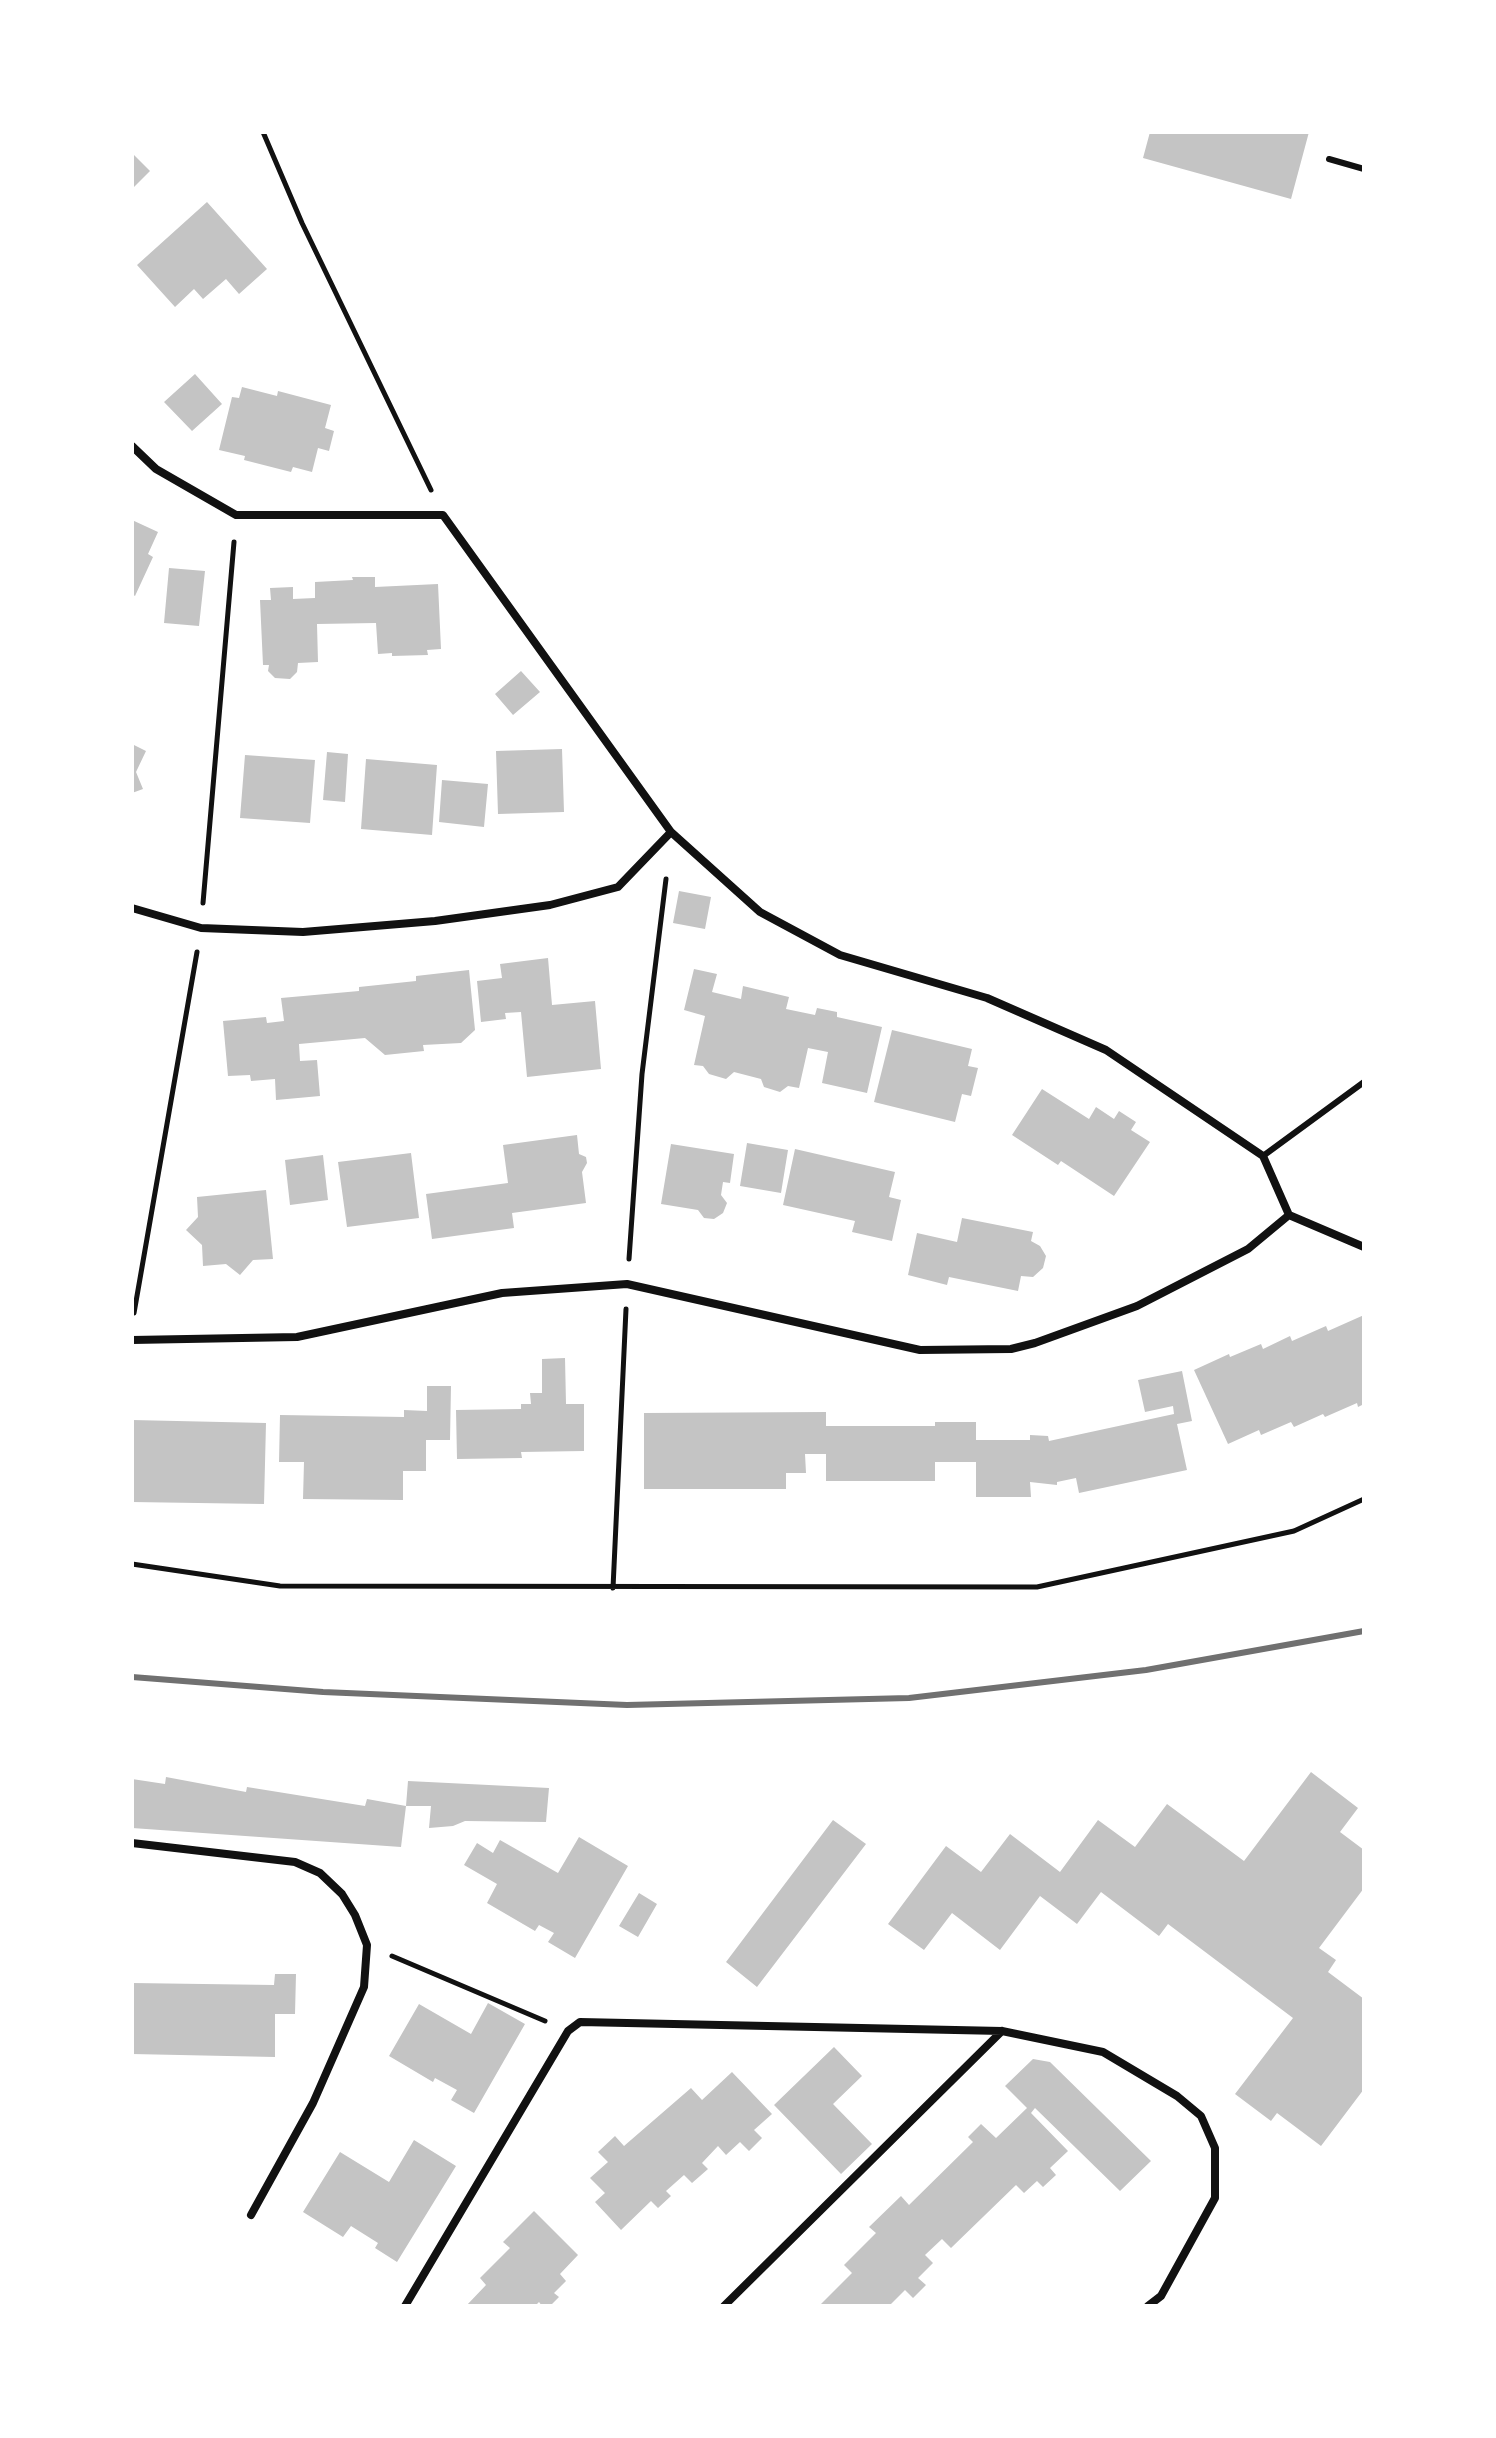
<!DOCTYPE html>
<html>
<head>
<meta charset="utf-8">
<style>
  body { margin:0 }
  #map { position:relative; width:1496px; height:2438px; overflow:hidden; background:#fff; font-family:Overpass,sans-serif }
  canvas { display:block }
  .frame { position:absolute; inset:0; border:134px solid #fff; pointer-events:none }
</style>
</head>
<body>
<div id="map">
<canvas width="1496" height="2438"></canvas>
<div class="frame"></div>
</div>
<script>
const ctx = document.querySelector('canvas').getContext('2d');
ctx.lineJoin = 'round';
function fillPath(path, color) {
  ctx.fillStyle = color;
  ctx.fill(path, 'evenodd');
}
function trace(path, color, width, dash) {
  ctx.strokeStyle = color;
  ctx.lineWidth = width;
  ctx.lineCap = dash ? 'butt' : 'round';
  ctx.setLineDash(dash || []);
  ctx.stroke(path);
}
const building = new Path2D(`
  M1150,132H1309L1291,199L1143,158Z
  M132,153L150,171L132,189Z
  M207,202L267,269L239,294L226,279L203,299L194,289L175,307L137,265Z
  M195,374L222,404L192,431L164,402Z
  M242,387L277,396L278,391L331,405L325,428L334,431L329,451L318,448L312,472L293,467L291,472L244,460L245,456L219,450L232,397L239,398Z
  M132,520L158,532L148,554L153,557L135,596L132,594Z
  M169,568L205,571L199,626L164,623Z
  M352,577H375V587L438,584L441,649L427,650L428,655L392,656V653L378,654L376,623L317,624L318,662L298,663L297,672L290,679L275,678L268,671L269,665H263L260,600H271L270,588L293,587V599L315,598V582L353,580Z
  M521,671L540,692L513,715L495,694Z
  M132,744L146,751L136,772L143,789L132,793Z
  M562,749L564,812L498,814L496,751Z
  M327,752L348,754L345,802L323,800Z
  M245,755L315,760L310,823L240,818Z
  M366,759L437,765L432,835L361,829Z
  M442,780L488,784L484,827L439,822Z
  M679,891L711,897L705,929L673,923Z
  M548,958L552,1005L595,1001L601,1069L527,1077L521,1012L505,1013L506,1019L481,1022L477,981L502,978L500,964Z
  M694,969L717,974L712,992L741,999L743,986L789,997L786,1009L815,1015L817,1008L837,1012V1017L882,1027L867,1093L822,1083L828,1052L808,1048L799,1088L788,1086L780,1092L764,1087L761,1079L734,1072L726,1079L709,1074L703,1066L694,1065L705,1016L684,1010Z
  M469,970L475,1030L461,1043L423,1045L424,1051L385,1055L365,1038L299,1044L300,1061L317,1060L320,1096L276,1100L275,1079L251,1081L250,1075L228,1076L223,1021L266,1017L267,1023L284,1021L281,998L359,991V987L416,981V976Z
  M892,1030L972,1049L968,1066L978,1068L971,1096L962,1094L955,1122L874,1102Z
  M1042,1089L1089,1119L1096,1107L1114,1119L1119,1111L1136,1122L1131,1130L1150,1142L1114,1196L1061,1161L1058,1165L1012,1135Z
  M577,1135L579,1154L586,1157L587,1163L582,1172L586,1203L512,1213L514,1228L432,1239L426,1194L508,1183L503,1145Z
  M747,1143L788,1150L781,1193L740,1186Z
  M671,1144L734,1154L730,1183L723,1182L721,1195L727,1203L723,1213L714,1219L704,1218L698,1210L661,1204Z
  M795,1149L895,1172L889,1197L901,1200L892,1241L852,1232L855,1221L783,1205Z
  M411,1153L419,1218L347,1227L338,1162Z
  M323,1155L328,1200L290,1205L285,1160Z
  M266,1190L273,1259L253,1260L240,1275L226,1264L203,1266L202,1245L186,1230L198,1217L197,1197Z
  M962,1218L1033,1232L1031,1241L1040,1246L1046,1256L1043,1268L1033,1277L1021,1276L1018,1291L949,1277L947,1285L908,1275L917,1233L957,1242Z
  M1364,1315V1404L1358,1407L1357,1403L1325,1417L1323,1414L1294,1427L1291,1422L1261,1435L1259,1430L1228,1444L1194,1370L1229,1354L1230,1357L1261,1344L1263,1349L1290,1336L1292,1341L1326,1326L1328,1331Z
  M565,1358L566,1404H584V1451L521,1452L522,1458L457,1459L456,1410L521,1409V1404H531L530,1393H542V1359Z
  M1182,1371L1192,1421L1177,1424L1187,1470L1079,1493L1076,1478L1057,1482V1485L1030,1482L1031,1497H976V1462H935V1481H826V1454H805L806,1473H786V1489H644V1413L826,1412V1426H935V1422H976V1440H1030V1435L1048,1436L1049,1441L1174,1414L1173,1406L1145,1412L1138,1380Z
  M427,1386H451L450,1440H426V1471H403V1500L303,1499L304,1462H279L280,1415L404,1417V1410L427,1411Z
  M132,1420L266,1423L264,1504L132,1502Z
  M1311,1772L1358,1808L1340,1832L1364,1850V1888L1319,1948L1336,1960L1328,1972L1364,1999V2089L1321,2146L1277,2113L1271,2121L1235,2094L1293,2018L1168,1924L1159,1936L1101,1892L1077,1924L1040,1896L1000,1950L952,1913L924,1950L888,1924L946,1846L981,1872L1010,1834L1060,1872L1098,1820L1135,1847L1167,1804L1244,1861Z
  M166,1777L246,1792L247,1787L365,1806L367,1799L406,1806L401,1847L132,1828V1779L165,1784Z
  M408,1781L549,1788L546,1822L465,1821L453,1826L429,1828L431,1806H406Z
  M833,1820L866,1844L757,1987L726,1962Z
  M579,1837L628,1866L575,1958L548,1942L554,1933L539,1925L535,1931L487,1903L497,1884L464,1865L477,1843L493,1853L500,1840L558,1873Z
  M639,1893L657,1904L638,1937L619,1926Z
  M275,1974H296L295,2014H275V2057L132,2054V1983L274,1985Z
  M488,2003L525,2024L474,2113L451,2100L457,2090L435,2078L433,2082L389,2056L419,2004L471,2034Z
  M834,2047L862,2076L833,2104L872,2144L841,2174L774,2105Z
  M1033,2059L1050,2062L1151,2161L1120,2191L1035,2108L1031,2113L1068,2151L1050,2168L1056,2175L1043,2187L1037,2181L1024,2193L1016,2185L951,2248L942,2239L925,2255L933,2263L918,2278L926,2285L913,2298L905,2290L889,2306H823L821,2304L852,2273L844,2265L876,2233L869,2227L901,2196L909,2205L973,2142L968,2137L981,2124L996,2138L1027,2108L1005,2086Z
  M732,2072L772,2114L754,2130L762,2138L749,2151L740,2142L726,2155L718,2146L702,2163L708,2169L692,2183L684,2175L666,2191L671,2196L658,2208L651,2201L621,2230L595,2202L605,2193L590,2178L608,2162L598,2152L615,2136L624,2146L691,2088L702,2100Z
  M414,2140L456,2166L397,2262L375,2248L378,2243L351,2226L343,2237L303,2212L340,2152L389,2182Z
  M534,2211L578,2255L560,2274L566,2281L554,2293L559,2297L550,2306H542L539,2302L535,2306H466L486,2285L480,2278L510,2248L503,2242Z`);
const path = new Path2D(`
  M263,132L302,223L431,490
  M203,903L234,542
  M629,1259L642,1074L666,879
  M134,1313L197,952
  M132,1564L280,1586L1037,1587L1294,1531L1364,1499
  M613,1588L626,1309
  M392,1956L545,2021`);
const service = new Path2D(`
  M1329,159L1364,169
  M1263,1156L1364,1082`);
const minor = new Path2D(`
  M132,446L156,469L236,515H443L671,832L760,912L840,955L987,998L1106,1050L1263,1156L1289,1215
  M132,908L201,928L303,932L435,921L550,905L618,887L671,832
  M1289,1215L1364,1247
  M132,1340L297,1337L502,1293L627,1284L920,1350L1011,1349L1035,1343L1137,1306L1248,1249L1289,1215
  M132,1843L295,1862L320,1873L342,1894L355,1915L367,1945L364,1987L313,2103L251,2215
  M405,2306L568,2031L580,2022L1002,2031L1103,2052L1177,2096L1201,2116L1215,2148V2198L1161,2296L1148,2306
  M724,2306L1002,2031`);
const rail = new Path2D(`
  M132,1677L323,1692L627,1705L909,1698L1146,1670L1364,1631`);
fillPath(building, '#c4c4c4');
trace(path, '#111', 5);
trace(service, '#111', 6);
trace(minor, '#111', 8);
trace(rail, '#707070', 6);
</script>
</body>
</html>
